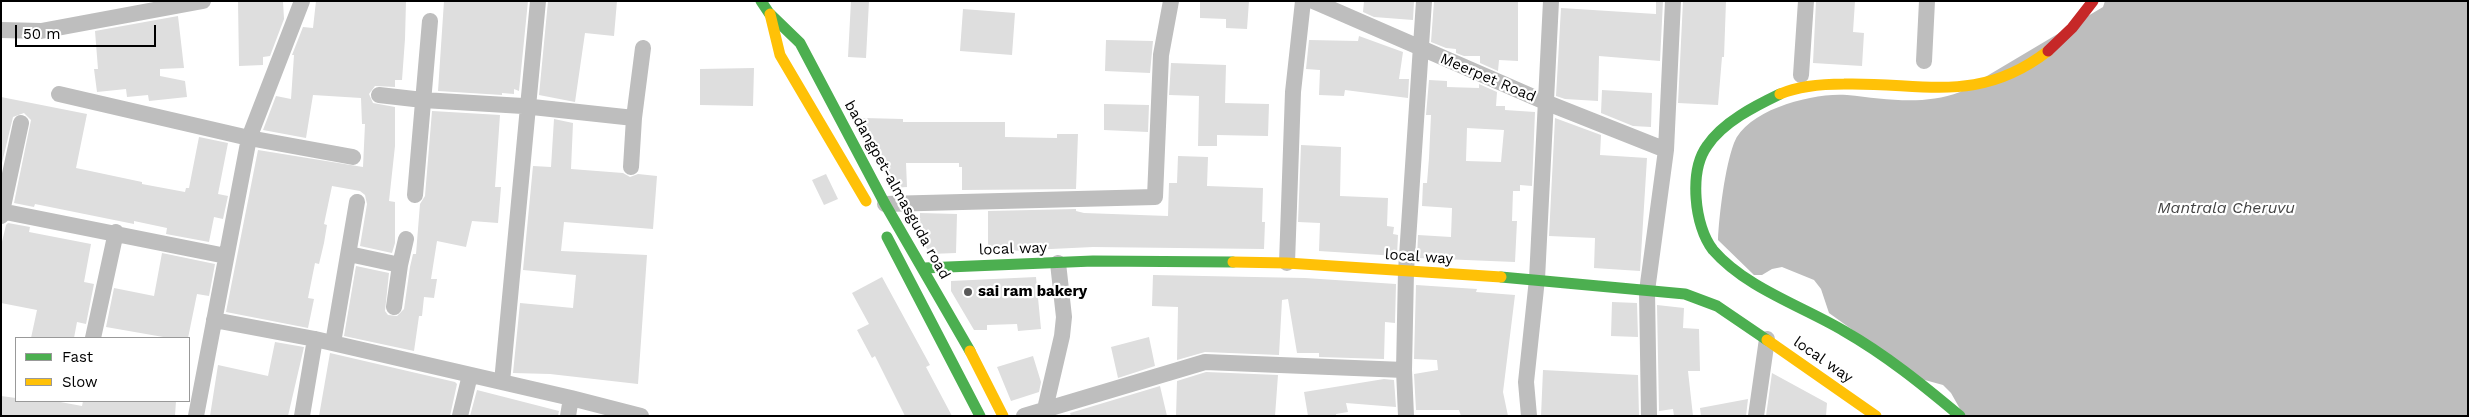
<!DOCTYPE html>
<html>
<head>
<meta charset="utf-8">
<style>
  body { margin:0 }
  #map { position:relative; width:2469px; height:417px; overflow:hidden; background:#fff; font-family:"Work Sans",sans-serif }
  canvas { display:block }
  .frame { position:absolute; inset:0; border:2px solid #000; pointer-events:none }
  .legend { position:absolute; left:15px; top:337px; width:175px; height:65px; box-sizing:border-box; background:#fff; border:1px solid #999; margin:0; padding:6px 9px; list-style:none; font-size:15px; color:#000 }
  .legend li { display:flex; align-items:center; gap:10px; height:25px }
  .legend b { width:25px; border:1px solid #999 }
  .scale { position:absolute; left:15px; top:25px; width:141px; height:22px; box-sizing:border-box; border:2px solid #000; border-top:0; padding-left:6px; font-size:15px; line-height:18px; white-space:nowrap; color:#000; -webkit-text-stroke:4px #fff; paint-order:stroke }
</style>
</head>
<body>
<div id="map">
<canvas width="2469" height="417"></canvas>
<div class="frame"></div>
<ul class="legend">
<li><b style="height:6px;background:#4caf50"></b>Fast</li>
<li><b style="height:6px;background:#ffc107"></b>Slow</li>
</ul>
<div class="scale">50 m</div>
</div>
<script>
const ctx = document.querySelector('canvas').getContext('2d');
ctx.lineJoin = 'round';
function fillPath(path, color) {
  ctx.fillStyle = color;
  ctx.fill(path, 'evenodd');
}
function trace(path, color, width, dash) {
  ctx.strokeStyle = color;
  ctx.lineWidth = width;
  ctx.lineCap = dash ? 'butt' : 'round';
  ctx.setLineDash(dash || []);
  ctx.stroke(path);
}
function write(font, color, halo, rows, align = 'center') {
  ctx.font = font + ' "Work Sans",sans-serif';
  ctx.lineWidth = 4.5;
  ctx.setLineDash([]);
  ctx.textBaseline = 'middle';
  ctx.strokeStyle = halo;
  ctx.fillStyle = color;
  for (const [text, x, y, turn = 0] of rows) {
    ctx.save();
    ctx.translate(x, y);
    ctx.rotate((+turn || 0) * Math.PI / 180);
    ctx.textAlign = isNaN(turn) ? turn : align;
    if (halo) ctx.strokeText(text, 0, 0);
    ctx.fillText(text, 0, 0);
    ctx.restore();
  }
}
const water = new Path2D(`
  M2105,1H2468V416H1964L1951,393L1943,385L1921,379L1829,313L1821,289L1814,280L1782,267L1772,269L1762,275H1754L1718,240C1719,215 1725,167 1734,143C1747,109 1815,92 1847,95C1886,99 1922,106 1960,92L2103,7Z`);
const building = new Path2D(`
  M238,1H283L284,19L270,56L263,57V65L239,66Z
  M316,1H406L405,39L402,80H395V87L375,86L369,94L373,103L395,107V146L389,201L395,202V243L392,253L360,246L367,204L365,195L360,191L332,186L324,224L327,225L324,243L319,264L315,263L308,298L314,299L308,328L226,312L258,150L363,167L365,124H362L361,98L313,95L306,138L263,130L276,96L291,99L294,55H292L303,27L313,28Z
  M444,1H528L519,91L514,89V94L502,93V95L438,91Z
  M548,1H617L614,36L585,33L575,102L539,95Z
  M851,1H869L866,58L848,57Z
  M1200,1H1249L1247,29L1226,28V19L1200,18Z
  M1364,1H1414L1413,20L1374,17L1363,12Z
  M1434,1H1518V61L1499,60L1498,71L1480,63V56H1464L1456,53V49L1446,48L1431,42Z
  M1656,1H1663L1660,61L1599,56L1598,101L1565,99L1556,96L1561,8L1656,14Z
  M1683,1H1726L1724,57H1722L1718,105L1678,103Z
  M1816,1H1855L1853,32L1864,33L1862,66L1813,63Z
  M963,9L1015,13L1012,55L960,51Z
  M178,16L184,68L160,69V76L185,81L187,97L149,101L148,95L127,97L126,89L97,92L94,69H98L95,31Z
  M1359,36L1403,52L1399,79H1409L1408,98L1345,90L1344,96L1319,95L1320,70L1306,69L1309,40L1358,41Z
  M1106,40L1153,41L1150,73L1105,71Z
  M1171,63L1226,65L1225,103L1269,104L1268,136L1217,135V146H1198L1199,96L1169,95Z
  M754,68L753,106L700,105V69Z
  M1429,80L1447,81V87L1479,88V84L1497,92L1496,106H1505V110L1535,112L1532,186L1520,185V191H1513L1512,221H1517L1515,262L1417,258L1418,235L1451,237L1452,208L1422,206L1423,183H1427L1429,158L1431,115H1426ZM1467,128L1504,130L1501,162L1466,161Z
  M1602,90L1652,93L1651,127L1633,126L1601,113Z
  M1,97L87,114L76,168L142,182V184L185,192L186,188H189L199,137L228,143L218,194L228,196L223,219L214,217L209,242L166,234L167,228L134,221V224L35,204L34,207L14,203L31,120L24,113L13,117L1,167Z
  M1104,104L1149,105L1148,132L1104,130Z
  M432,111L500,115L495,187H501L498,223L472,221L466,247L437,241L431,279H437L434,298L424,297L422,316H419L414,351L344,336L356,266L389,273L385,311L388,315L397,316L404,309L410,267L413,254H416L420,204L425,196Z
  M863,118L903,119V122H1005V137L1057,138V134H1078L1076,189L962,190V167H959V163H906L907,187L892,188L875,156L874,144H869L863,133Z
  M1555,118L1601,135L1600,155L1647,158L1640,271L1594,268L1595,238L1549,236Z
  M554,119L573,123L571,169L623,173L630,177L638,174L657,176L653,229L564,222L561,251L647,255L638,384L550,374L513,373L520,303L573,308L576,275L523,270L533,166L551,167Z
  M1301,145L1341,147L1340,196L1388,198L1387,226L1394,227L1393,234L1398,235L1397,256L1319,251L1320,223L1298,222Z
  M1178,156L1208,157L1207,186L1263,188L1262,222H1265L1264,249L1093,247L988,252V211L1076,209V211L1084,213L1168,216L1169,183H1177Z
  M826,174L838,199L824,205L812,180Z
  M920,213L957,214L956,253L930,254L919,235Z
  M8,223L30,227L29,232L91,244L84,282L94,284L86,324L77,322L74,338H31L37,310L1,303V246L6,225Z
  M162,253L215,264L209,296L197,294L188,338H169L106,327L114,288L154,296Z
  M1153,275L1305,278L1396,284L1395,323L1385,322L1384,359L1319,357V353H1297L1288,299L1282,300L1279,355L1205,352L1177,360L1178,307L1152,306Z
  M882,277L930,365L926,367L952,416H905L875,356L872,358L857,330L869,324L852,293Z
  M1036,277L1041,329L1018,331L1017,324L987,325V330H974L951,291V281Z
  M1416,285L1477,289L1476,292L1515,295L1503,392L1508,416H1461L1459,410H1416L1414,374L1438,370L1437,360L1414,359Z
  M1612,302L1637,303L1638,337L1611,336Z
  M1657,305L1684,308L1683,328L1699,329L1700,371H1688L1693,416H1674L1673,409L1659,411Z
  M1149,337L1155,366L1118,378L1111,347Z
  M275,342L304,347L288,416H210L218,365L268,376Z
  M330,353L455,382L457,384L450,416H319Z
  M1033,356L1041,382L1039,392L1011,401L997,367Z
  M1543,370L1638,375L1639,416H1541Z
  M1206,372L1278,375L1275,416H1176L1177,381Z
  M1772,373L1827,403L1826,416H1766Z
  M1384,379L1394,380L1396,407L1346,403L1348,412L1336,414V416H1308L1304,392Z
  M1160,386L1167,416H1071L1070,413Z
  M477,390L559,411L558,416H470Z
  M1,396L16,398V401H55L82,406L83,401H176L175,416H1Z
  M1748,399L1746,416H1701L1700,408Z`);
const street = new Path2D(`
  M1313,1L1545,102L1666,150
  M1,30L41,31L203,1
  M1924,61L1927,1
  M1801,75L1806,1
  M59,94L249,138L353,157
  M379,95L423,100L523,106L634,118L631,167
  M634,118L643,48
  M415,195L430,21
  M885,204L1155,197L1161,55L1171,1
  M1,211L226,256
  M1,216L21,123
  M349,254L400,265L406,239
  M1287,263L1293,92L1303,1
  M394,307L400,265
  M214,320L315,339L571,398L568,416
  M93,338L116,232
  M333,343L357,202
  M502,382L538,1
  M571,398L641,416
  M1045,409L1062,336L1064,317L1058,263
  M196,416L249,138L302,1
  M302,416L315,339
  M460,416L470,375
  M1024,416L1205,362L1404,370
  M1406,416L1404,370L1406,271L1424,1
  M1529,416L1526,382L1537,279L1551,1
  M1649,416L1647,291L1666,150L1673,1
  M1756,416L1767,339`);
const fast = new Path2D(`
  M761,1L769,13L800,43L885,204L970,351
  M1780,94C1755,106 1723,122 1707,146C1689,171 1694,226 1713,250C1746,288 1802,306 1844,331C1886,355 1923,385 1960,416
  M887,237L980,416
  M924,268L1093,261L1233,262
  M1501,277L1685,294L1717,306L1767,340`);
const slow = new Path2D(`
  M770,14L780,55L866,201
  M1780,94C1799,86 1823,84 1844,84C1924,82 1978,105 2048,51
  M1233,262L1287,263L1501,277
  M1767,340L1876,416
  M970,351L1003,416`);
const jam = new Path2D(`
  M2048,51L2072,28L2093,1`);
const markers = [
  [968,292,5,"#595959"]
];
const streetNames = [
  ["Meerpet Road",1488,78,23],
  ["badangpet-almasguda road",897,190,61],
  ["local way",1013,249,-2],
  ["local way",1419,257,4],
  ["local way",1823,360,35]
];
const poiNames = [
  ["sai ram bakery",978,292]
];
const waterNames = [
  ["Mantrala Cheruvu",2226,208]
];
fillPath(water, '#bdbdbd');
fillPath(building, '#dedede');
trace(street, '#bebebe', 16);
trace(fast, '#4caf50', 11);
trace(slow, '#ffc107', 11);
trace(jam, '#c62828', 11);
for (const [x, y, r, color] of markers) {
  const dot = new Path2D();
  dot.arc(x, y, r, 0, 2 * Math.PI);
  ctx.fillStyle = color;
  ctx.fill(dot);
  trace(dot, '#fff', 2);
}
write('15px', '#000', '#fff', streetNames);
write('bold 15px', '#000', '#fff', poiNames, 'left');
write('italic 16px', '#424242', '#fff', waterNames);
</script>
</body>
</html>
